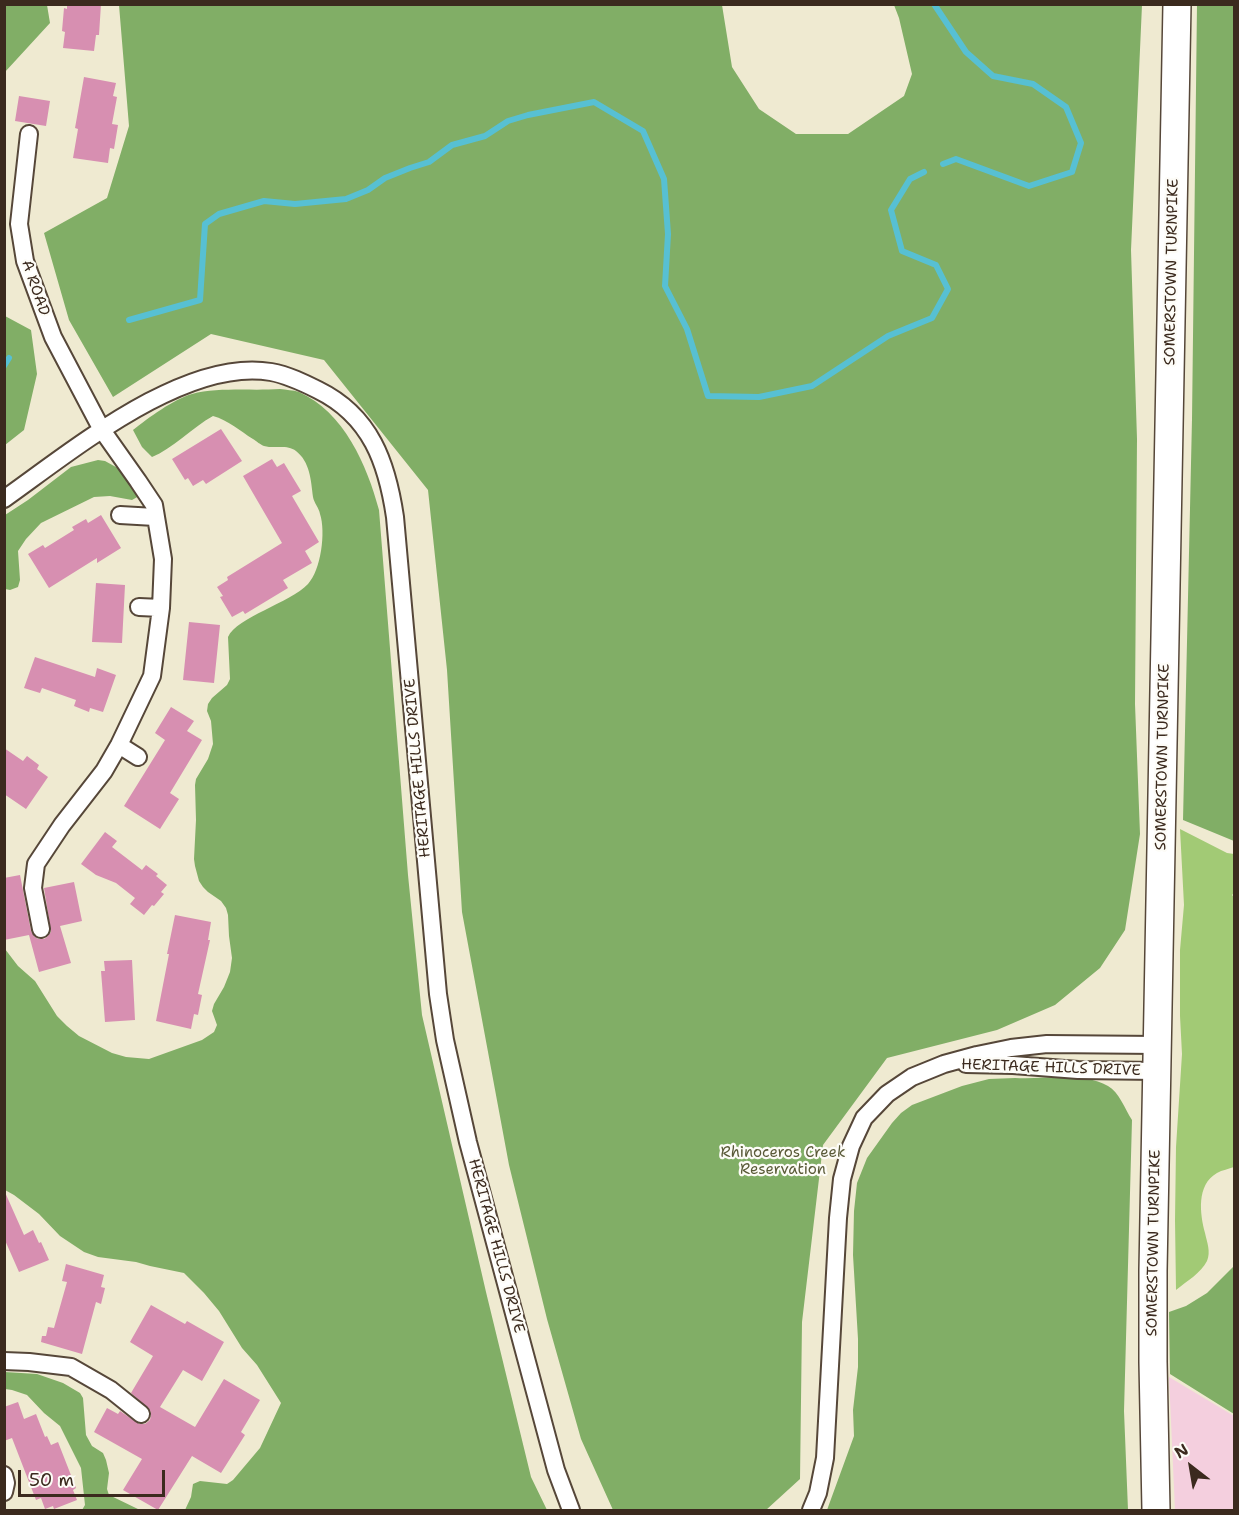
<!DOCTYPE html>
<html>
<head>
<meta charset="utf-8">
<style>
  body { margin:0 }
  #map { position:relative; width:1239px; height:1515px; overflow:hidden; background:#efead1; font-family:"Shantell Sans",sans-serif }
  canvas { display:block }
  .frame { position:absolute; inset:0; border:6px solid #3b2a1e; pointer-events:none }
  .north { position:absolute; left:1161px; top:1437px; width:60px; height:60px; -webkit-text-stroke:4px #fdfcf7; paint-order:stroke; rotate:329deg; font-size:16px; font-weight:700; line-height:24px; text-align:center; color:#3b2a1e }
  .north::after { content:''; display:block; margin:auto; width:21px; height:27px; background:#3b2a1e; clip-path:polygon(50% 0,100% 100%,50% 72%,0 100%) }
  .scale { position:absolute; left:18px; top:1470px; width:147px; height:27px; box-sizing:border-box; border:3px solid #3b2a1e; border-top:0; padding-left:8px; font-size:18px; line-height:21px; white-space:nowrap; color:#3b2a1e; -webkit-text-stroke:4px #fdfcf7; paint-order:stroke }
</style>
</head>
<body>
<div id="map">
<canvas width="1239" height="1515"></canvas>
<div class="frame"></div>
<div class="north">N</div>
<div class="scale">50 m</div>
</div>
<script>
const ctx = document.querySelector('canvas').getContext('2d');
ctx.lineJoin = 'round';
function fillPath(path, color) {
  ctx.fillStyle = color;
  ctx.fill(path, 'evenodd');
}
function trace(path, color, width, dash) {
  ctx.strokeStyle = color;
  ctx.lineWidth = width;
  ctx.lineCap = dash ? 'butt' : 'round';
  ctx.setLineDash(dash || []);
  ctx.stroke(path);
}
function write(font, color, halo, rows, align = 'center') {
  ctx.font = font + ' "Shantell Sans",sans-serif';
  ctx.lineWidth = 4.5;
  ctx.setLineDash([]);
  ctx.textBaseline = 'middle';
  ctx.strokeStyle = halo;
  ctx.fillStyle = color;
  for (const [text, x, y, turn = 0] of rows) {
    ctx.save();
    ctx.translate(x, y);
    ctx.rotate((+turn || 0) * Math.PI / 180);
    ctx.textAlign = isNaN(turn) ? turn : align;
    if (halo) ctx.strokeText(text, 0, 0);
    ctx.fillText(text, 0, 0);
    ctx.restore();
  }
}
const built = new Path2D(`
  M1169,1377L1234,1416V1510H1175Z`);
const green = new Path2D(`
  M1180,829L1227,853L1234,854V893L1232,895L1234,897V1167C1229,1169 1222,1170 1217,1173C1196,1185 1200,1214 1205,1233C1207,1242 1211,1252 1207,1261C1201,1273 1187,1281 1176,1290L1175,1220L1176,1147L1182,1054L1180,1016V950L1184,905Z`);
const forest = new Path2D(`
  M5,4L47,5L50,23L5,72Z
  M119,5H722L732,67L759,109L796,134H848L904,96L912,74L899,18L894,5H1142L1131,250L1137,439L1135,704L1140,834L1125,930L1100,968L1055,1005L997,1030L887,1058L823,1145L802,1322L800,1479L766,1510H613L581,1439L547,1319L509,1165L462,912L447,670L428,490L324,360L211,334L113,397L69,320L44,233L107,198L129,126Z
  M1197,5H1234V841L1183,820L1192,419Z
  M5,316L31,330L37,374L24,430L5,445Z
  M280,389C286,390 293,390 299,392C344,412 367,465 379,510L408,875L422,1015L486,1292L531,1477L547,1510H185L191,1497L193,1484L200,1481L227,1484L233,1480L260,1448L281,1403L257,1365L242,1348L219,1311L204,1293L184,1273L150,1266L136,1262L98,1257L84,1252L60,1236L39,1214L14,1195L5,1190V949L18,966L35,981L57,1016L67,1026L79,1036L112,1053L126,1057L149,1059L202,1040L214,1032L217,1025L212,1011L214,1004L224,987L230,972L232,958L229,936L228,915L226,908L221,901L208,892L203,887L199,881L195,866L194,859L196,820L195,785L196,779L208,759L213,744L211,721L207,711L208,704L212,698L227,685L230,679L228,637C237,617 290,603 308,584C321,570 326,532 320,514C319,508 314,503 313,497C311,480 310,462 296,451C287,444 275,449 264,446C261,445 256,441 253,439C240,431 228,420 213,416C193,427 172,449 152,457L142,447L133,430C148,418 174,399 192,394C218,387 253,391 280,389Z
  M98,460L105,461L125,472L139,496L132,500L110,496L94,497L41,523L26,539L18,551L20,580L18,587L10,590L5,589V515L28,500L71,467Z
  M1015,1078C1045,1080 1081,1071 1108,1086C1119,1092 1125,1109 1132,1120L1124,1411L1128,1510H827L854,1436L853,1410L858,1367V1339L853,1255L854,1211L857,1183L867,1158L892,1123L901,1113L912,1105L962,1086L989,1079Z
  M1234,1266V1414L1170,1374L1169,1312L1186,1306L1207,1293Z
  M5,1372L37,1374L63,1383L80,1393L83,1398L86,1435L92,1446L103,1453L106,1460L109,1473L107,1489L109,1495L140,1510H82L85,1505L81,1468L60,1426L44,1413L27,1395L12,1390L5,1389Z`);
const stream = new Path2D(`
  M934,4L966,52L993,76L1033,84L1066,107L1081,143L1072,172L1029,186L956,159L943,164
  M129,320L200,300L205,224L219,214L264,201L295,204L346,199L368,190L385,178L410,168L429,162L452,145L485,136L508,121L528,115L594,102L643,131L664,179L668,234L665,286L687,329L708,396L759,397L812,386L888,336L932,318L948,289L936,265L902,251L891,210L910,179L924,172
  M4,366L9,358`);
const building = new Path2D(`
  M67,4H101L99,35H96L94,51L63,48L65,32L62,31L64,8L67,9Z
  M84,77L116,83L113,96L117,97L112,124L118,125L114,149L110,148L108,163L73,158L78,129L75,128Z
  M19,96L50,101L46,126L15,121Z
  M221,429L242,461L206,484L203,480L193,486L188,478L185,480L172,459Z
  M272,459L277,467L284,463L301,491L292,496L319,542L305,551L312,563L283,580L288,588L245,614L243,611L232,617L220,597L223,596L217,587L228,580L227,577L282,543L243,476Z
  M101,515L121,548L97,563V558L49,588L28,554L43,545L45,548L74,530L72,527L86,519L88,523Z
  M96,583L125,585L122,643L92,642Z
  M189,622L220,625L214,683L183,680Z
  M35,657L95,677L97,668L116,675L103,712L90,708L89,712L74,706L76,700L42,688L40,693L24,688Z
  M171,707L194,721L187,731L202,740L170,793L179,799L160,829L124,806L165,740L155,733Z
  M4,748L23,761L27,756L39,765L37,769L48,777L26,809L4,794Z
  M105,832L117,841L112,847L142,870L146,865L158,874L156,876L167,885L161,892L164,894L154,906L152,905L144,915L130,904L135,898L116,883L96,875L81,864Z
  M20,875L31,931L34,936L38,939H44L47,937L51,932L44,888L74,882L82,921L60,926L71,963L39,972L29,935L4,940V878Z
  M175,915L211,922L208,940H210L198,994L202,995L198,1015L194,1014L191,1029L156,1021L169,954H167Z
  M132,960L135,1020L105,1022L101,971H105L104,961Z
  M4,1190L24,1235L33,1230L39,1243L41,1242L49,1260L19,1272L4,1238Z
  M66,1264L104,1275L101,1287L105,1288L101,1304L96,1302L82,1354L41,1342L42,1336H46L48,1327L54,1328L67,1282L62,1281Z
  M151,1305L185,1324L187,1321L224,1342L202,1381L183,1370L160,1407L195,1427L224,1379L260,1400L241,1432L245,1435L221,1473L192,1456L158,1510L123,1490L142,1459L94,1432L107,1408L118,1414L120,1411L139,1424H145L150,1420L151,1415L150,1410L131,1393L153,1356L130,1342Z
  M18,1402L24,1419L36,1414L45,1437L47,1436L51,1445L58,1442L76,1488L73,1490L77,1500L54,1509L53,1506L45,1509L41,1498L36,1500L12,1438L4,1441V1407Z`);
const street = new Path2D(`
  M29,134L19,224L25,261L53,337L102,430L138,481L154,505L163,559L161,608L152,676L119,745L104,771L62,825L36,864L33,888L41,929
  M4,499C72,451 185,357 271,372C288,375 304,383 318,390C371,416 387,463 395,517L438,994L445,1040L468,1142L556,1470L571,1510
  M120,515L155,517
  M139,607L161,608
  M119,745L138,757
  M966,1064L1013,1065L1078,1070L1157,1071
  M4,1361L29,1362L71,1367L111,1390L141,1414
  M4,1475L6,1483L4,1492
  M811,1510L818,1493L825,1458L838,1218L842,1179L851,1146L864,1118L887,1094L912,1077L944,1064L977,1055L1011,1048L1047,1044L1158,1045`);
const primary = new Path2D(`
  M1156,1510L1153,1362V1270L1177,4`);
const streetNames = [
  ["SOMERSTOWN TURNPIKE",1172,272,-89],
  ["A ROAD",35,288,71],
  ["SOMERSTOWN TURNPIKE",1163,757,-89],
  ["HERITAGE HILLS DRIVE",418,768,-95],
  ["HERITAGE HILLS DRIVE",1051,1068,2],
  ["SOMERSTOWN TURNPIKE",1154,1243,-89],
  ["HERITAGE HILLS DRIVE",496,1246,75]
];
const parkNames = [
  ["Rhinoceros Creek",783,1153],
  ["Reservation",783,1170]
];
fillPath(built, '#f4cfde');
fillPath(green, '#a2ca75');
fillPath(forest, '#81ae66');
trace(stream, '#57c0d3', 6);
fillPath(building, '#d78fb1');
trace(street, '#564739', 20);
trace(primary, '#564739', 30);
trace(street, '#fff', 16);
trace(primary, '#fff', 27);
write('15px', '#3b2a1e', '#fdfcf7', streetNames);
write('15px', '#5a5a38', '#fdfcf7', parkNames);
</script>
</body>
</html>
